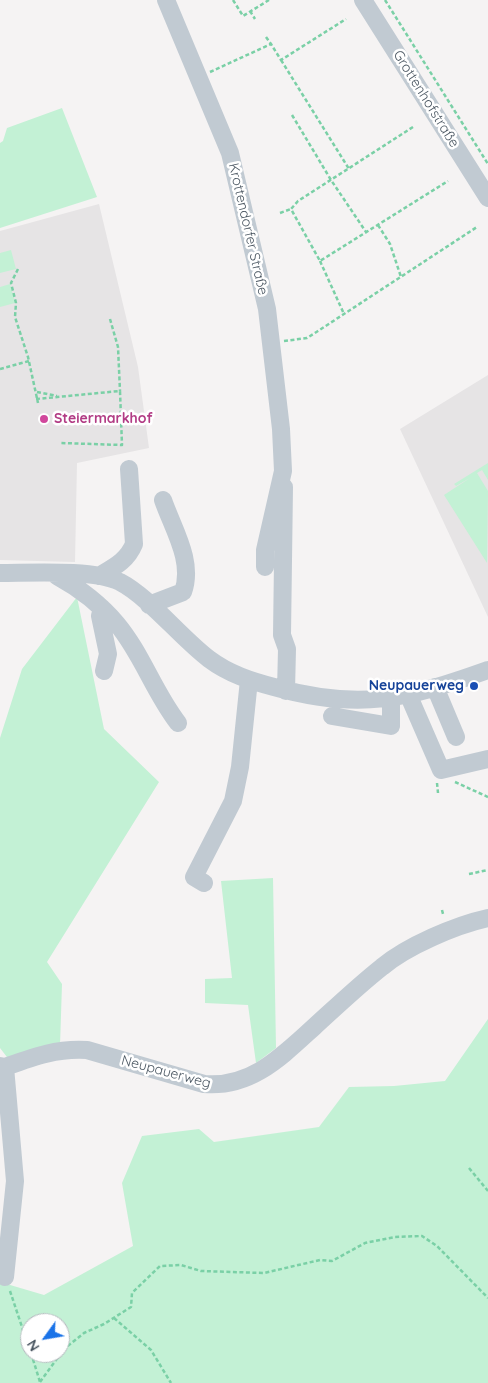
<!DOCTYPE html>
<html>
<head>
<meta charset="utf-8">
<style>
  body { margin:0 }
  #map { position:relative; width:488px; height:1383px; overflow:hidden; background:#f5f3f3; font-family:Quicksand,sans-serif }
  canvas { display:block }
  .north { position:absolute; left:20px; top:1313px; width:50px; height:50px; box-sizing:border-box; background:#fff; border:1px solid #b7bbc0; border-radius:50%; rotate:238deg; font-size:14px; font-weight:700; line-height:20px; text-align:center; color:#4a5661 }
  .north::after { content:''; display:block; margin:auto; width:18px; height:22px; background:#1a73e8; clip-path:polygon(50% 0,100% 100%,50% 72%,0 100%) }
</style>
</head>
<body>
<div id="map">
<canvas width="488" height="1383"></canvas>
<div class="north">N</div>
</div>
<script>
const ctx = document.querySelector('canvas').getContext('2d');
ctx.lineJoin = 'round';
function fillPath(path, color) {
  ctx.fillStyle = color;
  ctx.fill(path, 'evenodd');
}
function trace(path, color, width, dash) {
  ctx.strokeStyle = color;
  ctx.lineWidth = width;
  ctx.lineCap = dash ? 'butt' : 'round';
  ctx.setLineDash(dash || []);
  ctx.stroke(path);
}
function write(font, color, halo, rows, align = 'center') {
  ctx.font = font + ' Quicksand,sans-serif';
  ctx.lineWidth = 5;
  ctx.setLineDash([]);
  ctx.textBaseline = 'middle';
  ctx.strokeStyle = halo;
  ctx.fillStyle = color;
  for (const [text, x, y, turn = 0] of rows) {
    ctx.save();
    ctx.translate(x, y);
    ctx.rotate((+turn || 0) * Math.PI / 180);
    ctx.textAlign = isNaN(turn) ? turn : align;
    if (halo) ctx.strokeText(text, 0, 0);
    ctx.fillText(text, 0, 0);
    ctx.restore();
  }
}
const education = new Path2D(`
  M99,204L138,367L149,448L77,463L75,562L0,560V231Z
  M488,375V617L400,429Z`);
const green = new Path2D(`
  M62,108L97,197L0,228V143L3,141L7,128Z
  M11,250L16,269L0,273V253Z
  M10,284L15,303L0,307V287Z
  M488,463V480L482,470L477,473L488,491L487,563L444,495L470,478L456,486L454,484Z
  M77,597L104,729L159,782L47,962L62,984L60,1046L10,1061L0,1048V738L22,669Z
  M273,878L276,1048L256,1063L248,1005L205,1003V979L232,978L221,881Z
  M488,1019V1383H0V1282L44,1295L133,1246L122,1183L142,1136L199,1129L214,1142L319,1127L349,1087L394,1086L445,1081ZM30,1323H60V1353H30Z`);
const path = new Path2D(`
  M233,0L243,16L269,0
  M385,0L488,164
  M250,11L255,19
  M266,37L271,44
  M281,60L349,169
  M210,72L271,44L281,60L346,19
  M292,115L331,180L366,232
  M413,127L298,201L291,209L320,261L448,181
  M280,213L291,209
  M378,225L390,244L401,277
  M320,261L344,314
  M18,269L11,283L16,303L15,317L28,357L38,403
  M110,319L118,347L120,391
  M284,341L307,338L318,331L477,227
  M0,369L29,361
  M37,392L57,396
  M36,399L120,391L122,445L61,443
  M455,782L488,797
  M437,783L438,793
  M469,874L488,870
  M442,910L443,914
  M469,1168L488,1191
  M10,1291L30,1351
  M114,1318L151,1350L171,1383
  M31,1353L40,1382
  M40,1382L64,1349L84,1333L104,1324L131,1307L132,1293L160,1266L181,1265L201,1271L264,1273L320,1260L332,1261L365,1243L395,1237L422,1236L437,1246L488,1298`);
const minor = new Path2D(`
  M166,0L230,153L267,309L281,429L283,471L265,550V567
  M363,0L488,198
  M284,487L282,635L287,649L286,691
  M0,573C31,573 93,569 120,582C149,597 181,638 209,659C229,674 251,681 274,687C359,711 407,699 488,670
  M57,576C79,588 100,604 117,624C142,654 154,692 178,723
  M99,576C114,567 127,561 134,544L129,469
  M149,605L183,592C194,561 173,529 163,500
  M102,608L100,616L108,654L104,671
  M435,687L456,737
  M408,694L441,770L488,759
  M332,716L391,726V699
  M204,883L194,877L233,801L240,767L249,680
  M0,1066L5,1067C33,1057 57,1048 87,1050L204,1084C251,1088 281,1057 314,1027C336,1007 358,986 382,967C407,946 456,925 488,918
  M5,1067L15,1181L5,1277`);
const markers = [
  [44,419,5,"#d1479c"],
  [474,686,5,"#1a4fb4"]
];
const streetNames = [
  ["Grottenhofstraße",426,99,58],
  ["Krottendorfer Straße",248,229,77],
  ["Neupauerweg",166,1072,15]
];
const hotelNames = [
  ["Steiermarkhof",54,419]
];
const transitNames = [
  ["Neupauerweg",464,686]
];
fillPath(education, '#e6e4e5');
fillPath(green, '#c3f1d5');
trace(path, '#7ad0a6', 2.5, [4, 2.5]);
trace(minor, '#c1cad2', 18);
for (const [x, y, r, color] of markers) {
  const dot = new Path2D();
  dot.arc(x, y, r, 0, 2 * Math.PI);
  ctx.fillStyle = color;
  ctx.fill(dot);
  trace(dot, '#fff', 2);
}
write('14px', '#4a5661', '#fff', streetNames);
write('bold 14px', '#b23c85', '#fff', hotelNames, 'left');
write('bold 14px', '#164399', '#fff', transitNames, 'right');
</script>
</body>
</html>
